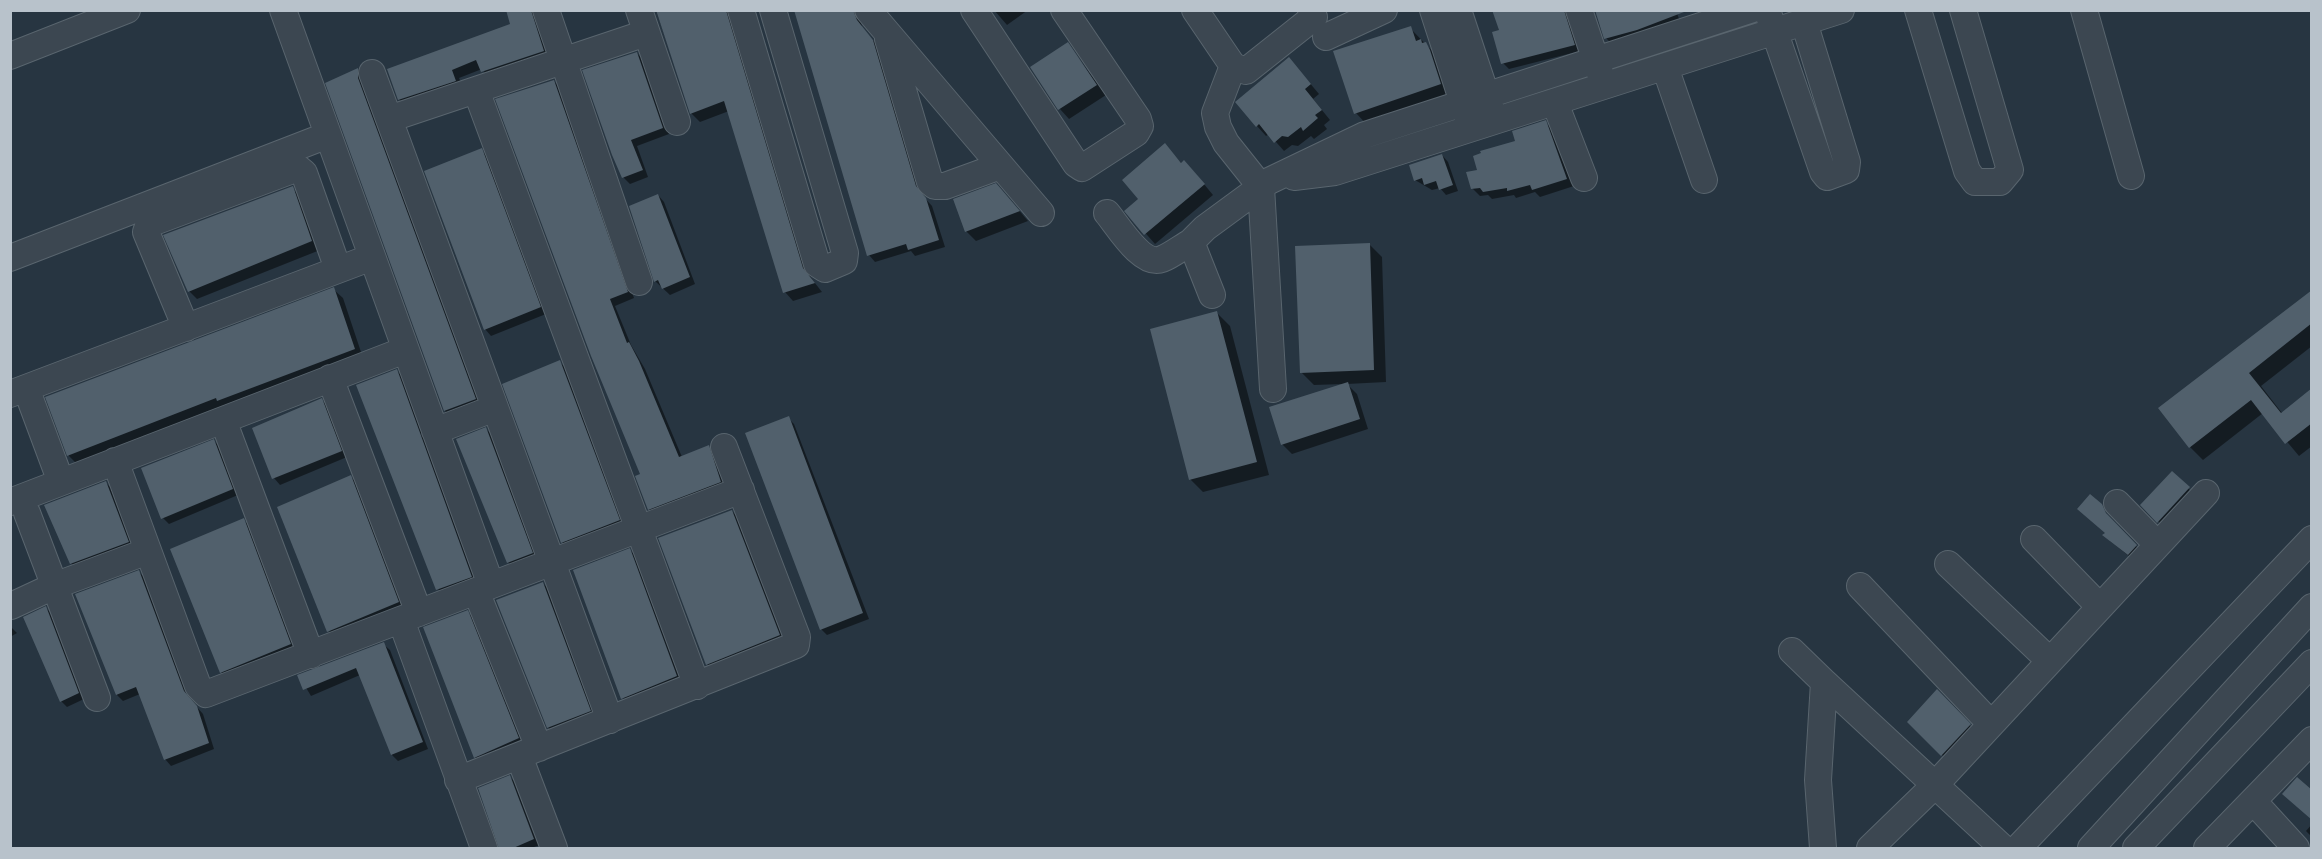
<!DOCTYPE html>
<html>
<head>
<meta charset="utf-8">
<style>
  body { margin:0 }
  #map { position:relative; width:2322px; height:859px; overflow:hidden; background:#273541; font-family:Raleway,sans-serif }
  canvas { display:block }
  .frame { position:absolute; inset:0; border:12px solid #b8c2cb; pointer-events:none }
</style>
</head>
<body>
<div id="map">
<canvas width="2322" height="859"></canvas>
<div class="frame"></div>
</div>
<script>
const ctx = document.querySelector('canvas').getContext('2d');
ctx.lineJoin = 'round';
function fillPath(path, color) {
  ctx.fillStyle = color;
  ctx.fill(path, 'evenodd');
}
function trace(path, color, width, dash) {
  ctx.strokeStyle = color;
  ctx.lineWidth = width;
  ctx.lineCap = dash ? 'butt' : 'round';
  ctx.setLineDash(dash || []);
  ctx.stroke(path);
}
const shadow = new Path2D(`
  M507,10H543L552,60L491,80L482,69L459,78L464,89L408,108L399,99L512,25Z
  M656,10H733L811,278L822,292L793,301L785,292L729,111L700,122L691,113Z
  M795,10H858L860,13L862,28L879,47L921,194L932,206L945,247L915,256L911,251L875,262L869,255Z
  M994,10H1028L1007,25Z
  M1494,10H1572L1580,51L1509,69L1503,63L1501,31Z
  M1676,10L1680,22L1612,44L1606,38Z
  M1410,28L1438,57L1453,97L1368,126L1356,113Z
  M1068,44L1106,95L1069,119L1060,109L1032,67Z
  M637,53L643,60L669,134L637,146L648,177L630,184L624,178L584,71Z
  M1298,69L1319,94L1313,99L1330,120L1324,125L1327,129L1314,139L1311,136L1298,146L1292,145L1284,151L1269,134L1266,136L1257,126L1237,102Z
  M358,70L364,76L481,406L452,417L445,411L327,83Z
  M554,81L560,88L634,298L615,306L631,345L645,369L682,457L709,447L715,453L727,488L655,515L649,509Z
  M1545,122L1553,130L1574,186L1540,197L1535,192L1516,198L1514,195L1492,199L1488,195L1480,196L1472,188L1479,171Z
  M1165,145L1182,164L1194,172L1213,195L1155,244L1126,211L1140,199Z
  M481,150L487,156L546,314L491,336L485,329Z
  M1442,155L1448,162L1458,191L1446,195L1440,188L1432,190L1415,180Z
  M292,188L300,196L320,250L197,299L189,291Z
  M658,195L664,202L695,284L670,295L655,281Z
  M1006,195L1028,221L976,241L966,231Z
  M1369,244L1382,257L1386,382L1347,384L1357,394L1368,429L1292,454L1282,444L1344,384L1314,385L1301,372Z
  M333,289L343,298L363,358L78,465L69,456L47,398Z
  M2312,292V346L2261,386L2282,413L2312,390V446L2299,456L2263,413L2203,460L2190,447Z
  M1217,313L1230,326L1269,475L1203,492L1190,479Z
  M560,362L566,369L625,527L568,548L562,542Z
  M397,371L403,377L477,583L444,596L438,589Z
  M321,400L328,406L347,457L280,485L274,478Z
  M788,418L794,424L869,619L827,635L821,629Z
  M486,429L492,435L538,560L515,569L508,562Z
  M214,441L220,447L238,495L169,524L163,518Z
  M2172,473L2195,495L2165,528L2142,505Z
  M351,477L357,483L404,608L335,637L329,631Z
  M106,483L112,489L134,548L78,570L71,563Z
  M2101,505L2111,521L2142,552L2134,560L2110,541Z
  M732,511L738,518L785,642L713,670L707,664Z
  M243,520L250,526L296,651L228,678L221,672Z
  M630,550L636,556L683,683L629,704L623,698Z
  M139,572L145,578L190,699L203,714L214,749L171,766L165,759L140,694L123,701L117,695L76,595Z
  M543,583L549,590L596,717L555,734L548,727Z
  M46,608L52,614L84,699L67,707L61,701Z
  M467,612L474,618L524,745L481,763L475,757Z
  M10,626L17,633L10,637Z
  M383,644L390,650L428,749L398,761L392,755L360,675L311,696L299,676Z
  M1937,691L1978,734L1951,764L1909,722Z
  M510,777L516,783L540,845L531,848H499Z
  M2312,824V837L2306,831Z`);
const building = new Path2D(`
  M506,10H531L544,51L481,72L476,60L452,70L456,81L398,100L387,69L510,24Z
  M656,10H726L803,268L815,283L783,293L724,101L690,114Z
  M794,10H853L857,20L873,40L916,186L926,198L939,240L908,250L906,244L867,256Z
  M1492,10H1564L1575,45L1501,64L1492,32L1499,30Z
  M1595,10H1683L1684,12L1637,30L1604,39Z
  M1411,26L1416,41L1421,39L1422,43L1426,42L1430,50L1441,84L1354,114L1333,51Z
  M1068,42L1097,85L1058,110L1030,67Z
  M637,52L663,128L631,140L643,170L622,178L612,155L582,70Z
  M1289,57L1311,84L1305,89L1322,110L1315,115L1318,118L1303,131L1301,127L1288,137L1282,136L1274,143L1259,124L1256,127L1235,102Z
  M358,68V78L476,399L444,411L325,83Z
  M554,80L628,292L610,299L627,343L629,342L639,361L679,457L709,445L721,482L648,510L635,476L640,474L591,356L495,99Z
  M1546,120L1567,179L1532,190L1530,185L1507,191V188L1483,192L1480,188L1471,189L1466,172L1477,170L1473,156L1481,153L1480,151L1515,141L1512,131Z
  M1165,143L1181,163L1184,160L1205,184L1144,235L1124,211L1138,199L1122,180Z
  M482,148L541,307L484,330L424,171Z
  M1442,154L1453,185L1439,190L1436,181L1424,185L1422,178L1414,181L1409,165Z
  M996,183L1020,211L965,232L953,199Z
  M293,186L312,241L188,292L163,235Z
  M658,194L690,277L662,289L658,280L654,282L629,206Z
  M1370,243L1374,370L1300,373L1295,246Z
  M334,287L355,349L217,401L216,398L67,456L45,397Z
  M2312,290V323L2249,373L2281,413L2312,388V423L2285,444L2251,400L2189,448L2158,408Z
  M1217,311L1257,462L1189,480L1150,329Z
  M560,360L620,520L561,543L502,384Z
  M397,369L472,577L436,590L356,385Z
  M1348,382L1360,419L1281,445L1269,407Z
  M322,398L342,451L272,479L252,428Z
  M789,416L863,613L820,630L745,433Z
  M486,427L533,553L507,563L456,439Z
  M214,439L233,489L161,519L141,468Z
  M2172,471L2190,487L2157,523L2140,505Z
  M351,475L399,602L327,632L277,507Z
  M106,481L129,542L70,564L44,505Z
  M2090,494L2102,504L2106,513L2137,545L2128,555L2102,535L2105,533L2077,509Z
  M732,510L780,635L706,665L658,538Z
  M244,518L291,644L220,673L170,549Z
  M630,548L677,676L621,699L573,570Z
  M139,570L184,691L197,706L209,743L164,760L136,687L116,695L75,594Z
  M543,582L591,711L547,728L496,600Z
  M46,606L79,693L60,702L23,617Z
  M468,610L519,738L474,758L423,627Z
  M384,642L423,742L391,755L356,668L303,690L297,675Z
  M1937,689L1971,724L1941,756L1907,722Z
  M510,775L534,839L511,849H499L478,788Z
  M2297,777L2312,790V820L2282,794Z`);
const minor = new Path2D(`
  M283,10L491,585
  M546,10L639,282
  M639,10L677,122
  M741,10L817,264L825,269L844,261L845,253L773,10
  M868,10L1041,213
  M974,10L1076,164L1082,168L1136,133L1140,126L1138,119L1064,10
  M1195,10L1233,66L1246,71L1314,17L1311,10
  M1433,10L1468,118
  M1458,10L1491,110
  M1579,10L1601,76
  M1767,10L1823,172L1827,177L1846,170L1847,162L1804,22
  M1918,10L1967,171L1975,182H2000L2010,170L1963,10
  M2084,10L2131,176
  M1326,37L1384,10
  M888,39L930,182L935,186H945L1000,166
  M10,56L127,10
  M1233,66L1215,113L1218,127L1226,143L1261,187L1273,389
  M1665,67L1704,180
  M372,73L610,720
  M476,90L697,686
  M1555,103L1584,178
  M389,119L646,33
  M1294,177L1335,172L1841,10
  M1107,213C1118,226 1142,267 1162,259C1172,255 1182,247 1191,242
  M10,258L328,135
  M1212,295L1191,242L1205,228L1269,181L1365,135L1750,10
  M186,328L146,232L149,224L298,168L304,173L338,269
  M330,378L419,613
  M26,388L61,482
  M10,394L372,257
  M223,420L311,655
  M435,431L495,408
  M115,461L198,686L206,694L741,490
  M10,502L405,350
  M2117,503L2156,543
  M27,513L97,698
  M2034,539L2099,606
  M1948,564L2049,660
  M1860,586L1991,724
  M476,591L539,748
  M11,606L54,586L148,551
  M401,620L484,848
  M1792,651L1824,682
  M519,756L554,848
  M458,780L796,645L797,637L724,447
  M2253,801L2296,848
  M1823,848L1818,780L1824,682L2003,848
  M1870,848L1934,786L2206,493
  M2018,848L2312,539
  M2091,848L2312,607
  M2136,848L2312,663
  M2207,848L2312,740`);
fillPath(shadow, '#0007');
fillPath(building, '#51606c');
trace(minor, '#59656e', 28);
trace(minor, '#3c4751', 26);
</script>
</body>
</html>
